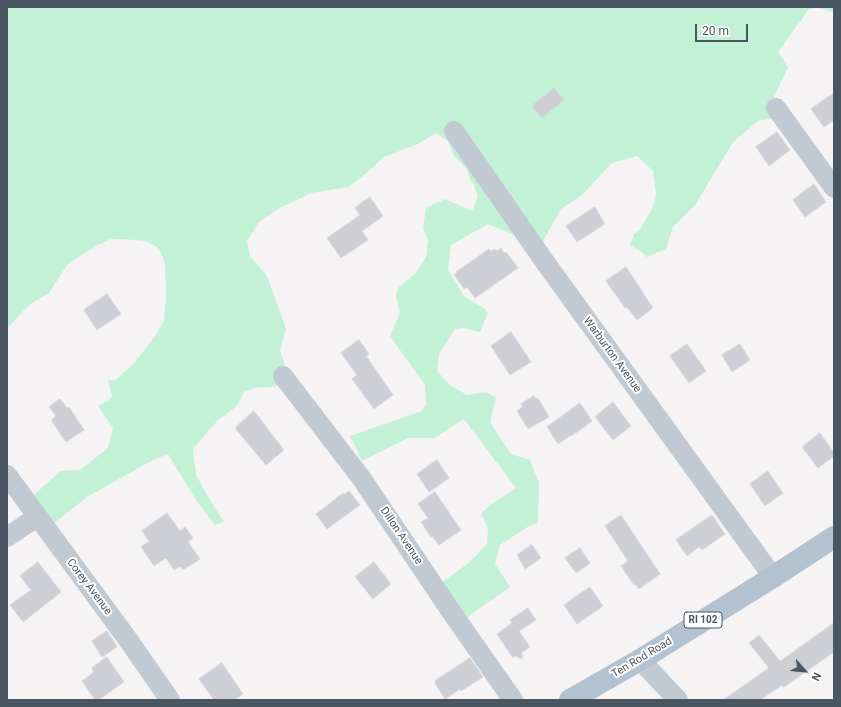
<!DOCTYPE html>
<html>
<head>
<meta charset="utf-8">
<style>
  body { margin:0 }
  #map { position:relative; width:841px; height:707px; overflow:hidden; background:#f5f3f3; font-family:Roboto,sans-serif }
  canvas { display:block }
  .frame { position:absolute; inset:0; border:8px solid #4a5661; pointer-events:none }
  .north { position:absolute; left:785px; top:651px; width:40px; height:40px; -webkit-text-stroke:3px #fff; paint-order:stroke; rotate:117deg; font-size:11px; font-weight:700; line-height:16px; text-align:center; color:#4a5661 }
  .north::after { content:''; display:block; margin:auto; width:14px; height:18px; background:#4a5661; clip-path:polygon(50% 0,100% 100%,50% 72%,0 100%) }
  .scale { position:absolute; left:695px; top:24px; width:53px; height:18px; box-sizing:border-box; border:2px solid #4a5661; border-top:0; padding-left:5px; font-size:12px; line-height:14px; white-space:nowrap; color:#4a5661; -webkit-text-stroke:3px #fff; paint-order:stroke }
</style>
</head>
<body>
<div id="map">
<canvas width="841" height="707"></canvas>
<div class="frame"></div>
<div class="north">N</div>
<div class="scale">20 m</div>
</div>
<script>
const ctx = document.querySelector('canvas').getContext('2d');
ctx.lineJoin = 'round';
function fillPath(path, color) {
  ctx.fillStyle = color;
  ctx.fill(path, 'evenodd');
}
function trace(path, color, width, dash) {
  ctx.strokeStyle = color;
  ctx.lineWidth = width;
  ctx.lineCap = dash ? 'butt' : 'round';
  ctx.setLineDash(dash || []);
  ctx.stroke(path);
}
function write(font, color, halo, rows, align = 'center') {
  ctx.font = font + ' Roboto,sans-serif';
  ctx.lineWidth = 4;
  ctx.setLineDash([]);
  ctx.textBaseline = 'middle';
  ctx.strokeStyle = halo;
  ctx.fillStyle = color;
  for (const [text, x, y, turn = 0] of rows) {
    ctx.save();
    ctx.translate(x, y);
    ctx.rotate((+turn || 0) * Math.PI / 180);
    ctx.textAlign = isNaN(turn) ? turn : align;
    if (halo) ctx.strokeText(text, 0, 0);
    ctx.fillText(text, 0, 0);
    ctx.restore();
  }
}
const green = new Path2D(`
  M7,7H834V12L819,8L809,9L778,52L788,67L774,97L781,116L758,121L733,142L695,205L673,227L666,249L646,257L643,253L630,245L634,234L640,230L653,207L656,194L653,171L637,156L612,163L582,195L561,209L539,248L531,242L488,224L451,245L448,270L465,297L485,309L488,313L480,332L463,328L455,329L439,354L437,371L450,385L467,395L486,392L496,398L490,422L511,454L530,460L539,483L538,523L529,526L500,545L495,564L510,587L462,621L437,586L470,562L487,544L488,528L481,514L490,505L516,488L464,419L434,438H408L362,461L350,436L422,411L426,405L425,385L390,336L400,313L396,296L398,288L416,273L426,257L428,240L423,228L426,208L445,199L472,211L478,197L474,185L470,179L466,168L454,156L448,141L436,133L418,144L384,157L362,177L348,187L311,193L278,209L259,222L247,241L250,256L267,276L286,329L280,350L291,385L255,388L244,392L237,406L218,420L193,449L196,475L213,505L224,522L215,525L196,500L168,454L153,460L87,497L47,529L28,500L61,471L80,470L108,448L113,428L98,406L108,401L112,397L108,380L114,381L119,377L135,362L156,335L164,320L166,296L165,263L160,251L157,247L145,241L123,239H111L98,245L72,261L67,265L49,293L32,303L23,311L7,329Z`);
const building = new Path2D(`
  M554,88L564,100L542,118L532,106Z
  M834,93V120L824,127L811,109Z
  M777,132L790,150L769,166L756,147Z
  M814,184L826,202L805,217L793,200Z
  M370,197L383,216L362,231L368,240L341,258L327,238L360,215L355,208Z
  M595,207L605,224L577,242L566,226Z
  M501,248L504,253L506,252L518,268L475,298L467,287L464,289L454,275L457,273L456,272L489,249L491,251L495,249L497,251Z
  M626,267L653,308L637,320L627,307L625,308L606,281Z
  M107,294L121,314L97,330L84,310Z
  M511,332L531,362L510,375L491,346Z
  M359,340L369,354L366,356L393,395L374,409L352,379L357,375L341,353Z
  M687,344L706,371L689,383L670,356Z
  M740,344L750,360L732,372L722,355Z
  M534,396L536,399L538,398L549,417L528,429L517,411L523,407L521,404Z
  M60,399L67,408L69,407L84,430L66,442L51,420L56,416L49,407Z
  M613,402L631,426L613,440L595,417Z
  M580,403L592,421L576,433V432L571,436V435L558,444L547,427Z
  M254,411L284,450L266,465L235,428Z
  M820,433L834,453V456L818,468L802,447Z
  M437,460L449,478L429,492L417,474Z
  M768,471L783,493L765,506L750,484Z
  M349,491L360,505L327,529L316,514L343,493L344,494Z
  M435,492L461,530L439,545L432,536L431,537L421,522L428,518L418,504Z
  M167,513L180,531L185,527L193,538L188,542L200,559L183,570L180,566L174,570L166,558L154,566L141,547L149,541L142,531Z
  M621,515L660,574L639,589L635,584L634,585L621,566L628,561L605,526Z
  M712,515L725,534L702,550L699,547L687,556L676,540Z
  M532,545L541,558L525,569L517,555Z
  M580,548L590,563L576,573L565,558Z
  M38,562L61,592L23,622L10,605L31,590L20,576Z
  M374,562L391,584L373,599L355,577Z
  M590,587L603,606L577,624L564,605Z
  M528,608L536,620L519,631L530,647L522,652V659L515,656L513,658L497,634L512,623L510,620Z
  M834,623V652L784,687L782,685L760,700H723L769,668L749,643L759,635L780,661Z
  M107,631L117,647L102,657L92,641Z
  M107,657L124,682L98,700H95L82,681L94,672L92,668Z
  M470,658L483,677L461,691L460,689L445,699L435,683L436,682L435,681Z
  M222,663L243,694L234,700H214L199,679Z`);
const minor = new Path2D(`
  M776,108L834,188
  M454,131L545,262L773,577
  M283,376L362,479L450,610L513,700
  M7,475L129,641L170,700
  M7,537L37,517
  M640,660L678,700`);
const major = new Path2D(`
  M570,700L640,660L773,577L834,537`);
const shields = [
  [703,620,38]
];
const shieldNames = [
  ["RI 102",703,620]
];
const streetNames = [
  ["Warburton Avenue",612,355,54],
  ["Dillon Avenue",401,536,56],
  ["Corey Avenue",89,587,53],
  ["Ten Rod Road",642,658,-31]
];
fillPath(green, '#c3f1d5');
fillPath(building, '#cdcfd5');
trace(building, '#d7d9de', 1);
trace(minor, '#c1cad2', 20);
trace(major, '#b3c2d1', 22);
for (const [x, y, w] of shields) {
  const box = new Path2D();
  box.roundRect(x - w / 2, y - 8, w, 16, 3);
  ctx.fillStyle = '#fff';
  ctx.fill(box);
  trace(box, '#4a5661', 1);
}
write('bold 10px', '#4a5661', null, shieldNames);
write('11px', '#4a5661', '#fff', streetNames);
</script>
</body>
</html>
